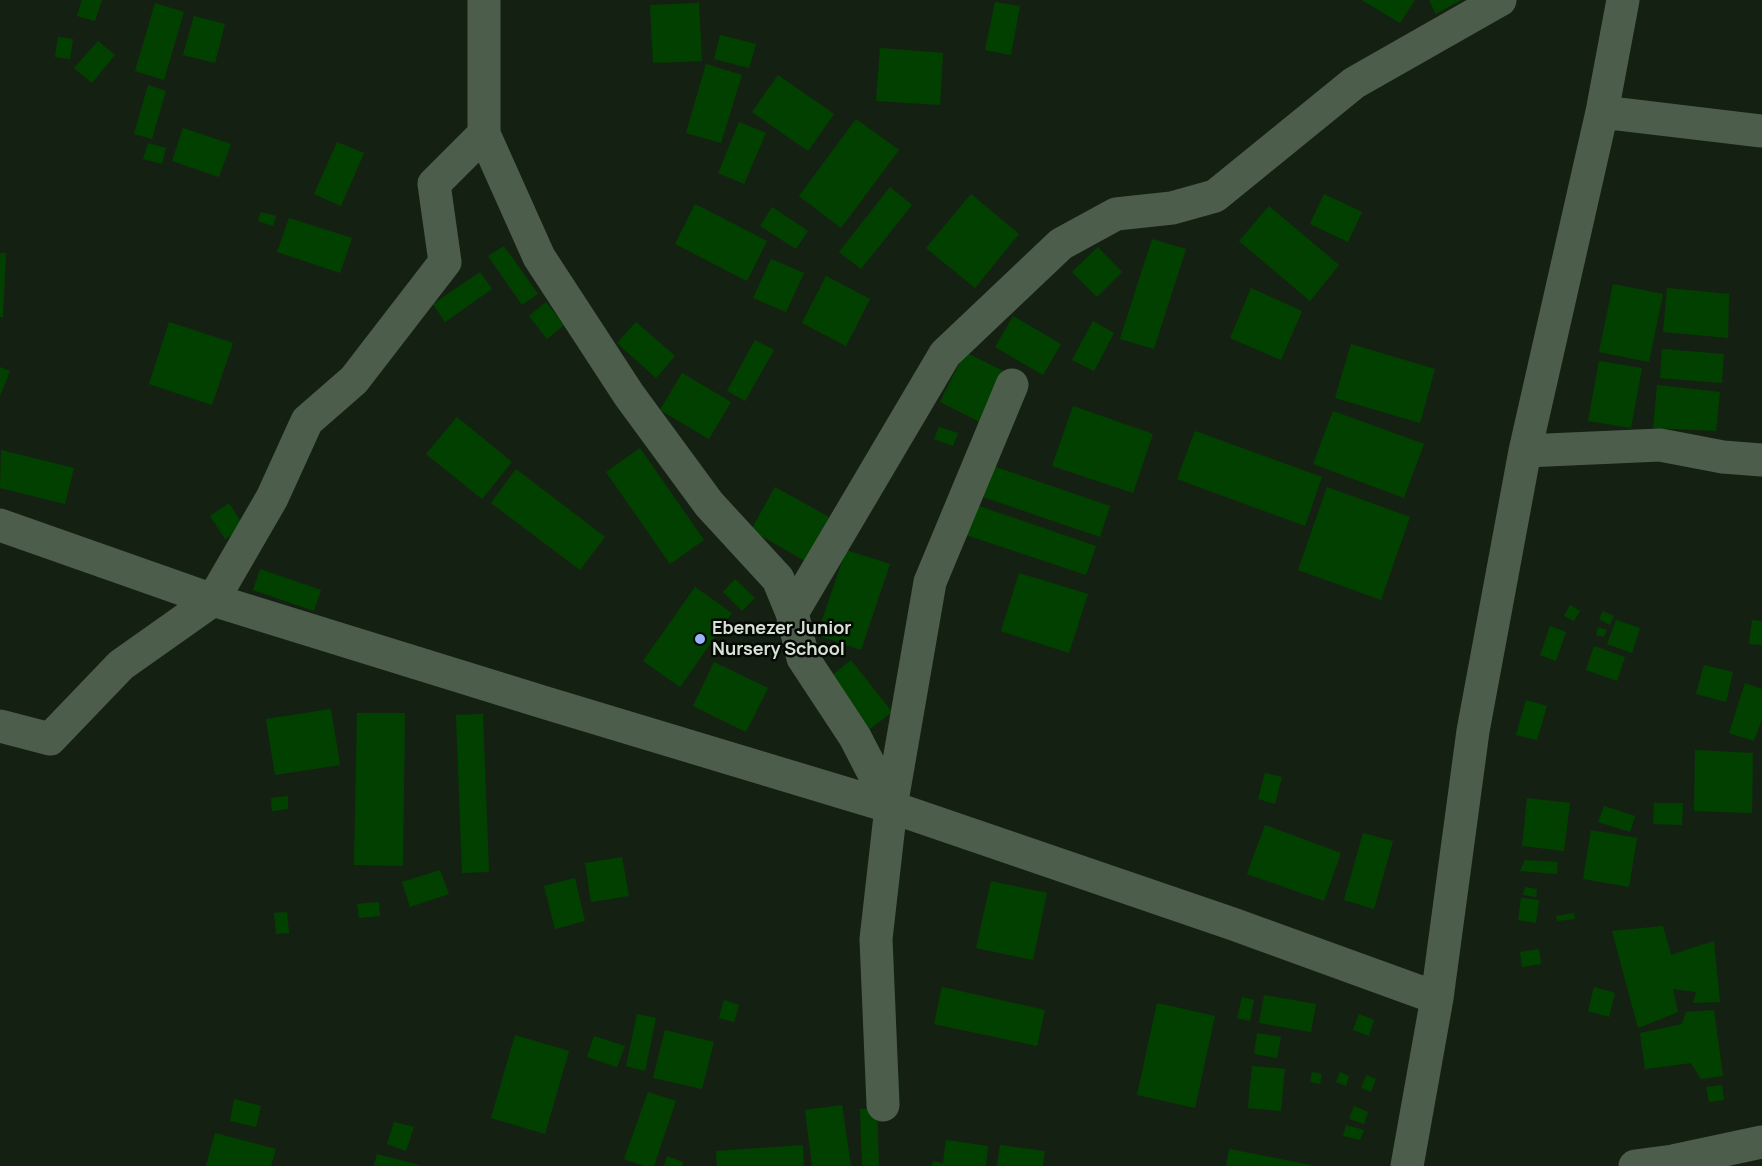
<!DOCTYPE html>
<html>
<head>
<meta charset="utf-8">
<style>
  body { margin:0 }
  canvas { display:block; background:#142112 }
</style>
</head>
<body>
<canvas width="1762" height="1166"></canvas>
<script>
const ctx = document.querySelector('canvas').getContext('2d');
ctx.lineJoin = 'round';
function fillPath(path, color) {
  ctx.fillStyle = color;
  ctx.fill(path, 'evenodd');
}
function trace(path, color, width, dash) {
  ctx.strokeStyle = color;
  ctx.lineWidth = width;
  ctx.lineCap = dash ? 'butt' : 'round';
  ctx.setLineDash(dash || []);
  ctx.stroke(path);
}
function write(font, color, halo, rows, align = 'center') {
  ctx.font = font + ' Manrope,sans-serif';
  ctx.lineWidth = 5;
  ctx.setLineDash([]);
  ctx.textBaseline = 'middle';
  ctx.strokeStyle = halo;
  ctx.fillStyle = color;
  for (const [text, x, y, turn = 0] of rows) {
    ctx.save();
    ctx.translate(x, y);
    ctx.rotate((+turn || 0) * Math.PI / 180);
    ctx.textAlign = isNaN(turn) ? turn : align;
    if (halo) ctx.strokeText(text, 0, 0);
    ctx.fillText(text, 0, 0);
    ctx.restore();
  }
}
const building = new Path2D(`
  M82,0H102L95,21L77,16Z
  M1362,0H1415L1400,23Z
  M1429,0H1461L1436,14Z
  M995,2L1020,6L1011,55L985,50Z
  M155,3L184,12L164,80L135,71Z
  M699,3L702,61L653,63L650,5Z
  M194,16L225,24L215,63L183,55Z
  M720,35L756,44L749,68L714,59Z
  M58,37L73,39L70,59L55,57Z
  M98,41L115,55L92,83L74,68Z
  M880,48L943,53L940,105L876,101Z
  M706,64L742,75L721,143L686,133Z
  M778,75L834,114L808,151L752,112Z
  M148,85L166,91L152,139L134,134Z
  M856,119L899,150L841,228L799,196Z
  M739,122L766,133L744,184L718,173Z
  M183,128L231,144L219,177L172,161Z
  M337,142L364,153L341,206L314,194Z
  M148,143L166,148L162,164L143,159Z
  M890,187L912,205L861,269L839,252Z
  M971,194L1019,234L975,288L926,248Z
  M1324,194L1362,212L1348,242L1310,224Z
  M695,204L767,241L747,281L675,244Z
  M1269,206L1339,265L1310,301L1239,241Z
  M772,207L808,231L796,249L760,226Z
  M261,212L276,216L273,226L258,221Z
  M289,218L352,238L340,273L277,252Z
  M1152,239L1186,249L1154,349L1120,339Z
  M504,246L538,294L522,305L488,256Z
  M1098,247L1122,272L1097,297L1072,272Z
  M0,253H6L3,317H0Z
  M771,259L804,273L786,312L753,298Z
  M480,272L492,289L445,322L433,304Z
  M826,276L870,299L846,346L802,323Z
  M1613,284L1663,294L1649,362L1599,352Z
  M1251,288L1302,311L1281,360L1230,338Z
  M1667,288L1729,294L1728,338L1663,332Z
  M546,302L564,325L547,339L529,316Z
  M1013,316L1061,344L1043,375L995,347Z
  M1093,321L1114,333L1094,371L1072,360Z
  M169,322L233,343L212,405L149,384Z
  M636,322L675,356L656,378L617,343Z
  M755,340L774,350L745,401L727,391Z
  M1351,344L1435,369L1420,423L1335,398Z
  M1662,349L1724,354L1722,383L1660,378Z
  M965,352L1005,372L980,422L940,402Z
  M1599,361L1642,368L1631,428L1588,421Z
  M0,367L10,371L0,396Z
  M682,373L731,402L709,439L660,410Z
  M1657,385L1720,392L1716,431L1653,428Z
  M1073,406L1153,434L1133,493L1052,466Z
  M1333,411L1424,444L1404,498L1313,464Z
  M457,417L512,462L482,499L426,454Z
  M939,427L958,433L953,446L934,439Z
  M1195,431L1322,477L1305,526L1177,479Z
  M640,448L704,540L670,564L606,472Z
  M1,450L74,468L65,504L0,488Z
  M990,465L1110,506L1100,537L980,496Z
  M516,469L605,537L580,570L491,503Z
  M775,487L829,517L805,561L751,530Z
  M1327,487L1410,517L1381,600L1298,570Z
  M229,503L244,527L225,539L210,516Z
  M976,505L1096,546L1086,575L966,535Z
  M846,550L890,564L861,650L817,635Z
  M260,569L321,590L314,611L253,590Z
  M1019,573L1088,594L1069,653L1001,631Z
  M735,579L755,598L742,611L723,592Z
  M695,587L732,613L680,687L643,661Z
  M1570,605L1580,611L1574,621L1564,616Z
  M1603,611L1614,616L1610,625L1599,619Z
  M1616,620L1640,628L1632,653L1607,644Z
  M1752,620L1762,621V645L1749,644Z
  M1550,626L1566,632L1556,661L1540,655Z
  M1598,627L1607,630L1604,637L1596,635Z
  M1594,646L1625,657L1617,681L1586,670Z
  M851,660L892,712L870,729L830,677Z
  M714,662L768,688L746,732L693,706Z
  M1704,665L1733,672L1726,702L1696,694Z
  M1745,683L1762,689V719L1754,741L1729,733Z
  M1526,700L1547,706L1537,740L1516,735Z
  M331,709L340,765L275,775L266,719Z
  M357,713H405L403,866L354,865Z
  M483,714L489,872L462,873L456,715Z
  M1695,750L1753,753L1752,813L1694,811Z
  M1265,773L1282,777L1275,804L1258,799Z
  M288,796V809L272,811L271,798Z
  M1527,798L1570,803L1564,851L1522,846Z
  M1654,803H1683L1682,825L1653,824Z
  M1604,806L1635,816L1630,832L1598,822Z
  M1265,825L1341,853L1324,901L1247,874Z
  M1591,830L1637,838L1629,887L1583,879Z
  M1363,833L1393,841L1374,909L1344,900Z
  M622,857L629,896L591,902L585,863Z
  M1525,860L1558,862L1557,874L1520,871Z
  M440,870L449,894L410,907L402,882Z
  M575,878L585,921L555,929L544,886Z
  M991,881L1047,893L1033,960L976,948Z
  M1525,887L1537,889L1536,897L1523,895Z
  M1521,898L1539,900L1536,923L1518,920Z
  M379,902L380,916L359,918L357,904Z
  M287,912L289,933L276,934L274,913Z
  M1574,913L1575,919L1557,921L1556,916Z
  M1663,926L1671,955L1714,941L1720,1002L1693,1003L1696,992L1673,989L1678,1012L1638,1028L1612,931Z
  M1539,949L1541,964L1522,967L1520,952Z
  M942,987L1045,1010L1037,1046L934,1024Z
  M1594,987L1615,993L1609,1017L1588,1011Z
  M1264,995L1316,1004L1311,1032L1259,1023Z
  M1242,997L1254,1000L1250,1021L1237,1018Z
  M724,1000L739,1005L734,1022L719,1018Z
  M1157,1003L1215,1016L1195,1108L1137,1095Z
  M1714,1010L1723,1076L1701,1079L1691,1063L1645,1069L1640,1033L1682,1024L1686,1012Z
  M637,1014L656,1018L645,1071L626,1066Z
  M1359,1014L1374,1020L1369,1036L1353,1030Z
  M665,1030L714,1042L702,1089L653,1078Z
  M1257,1033L1281,1037L1277,1058L1254,1054Z
  M515,1035L569,1051L545,1134L491,1118Z
  M594,1036L625,1046L617,1067L587,1057Z
  M1252,1066L1285,1069L1281,1111L1248,1108Z
  M1312,1072L1322,1074L1320,1084L1310,1082Z
  M1340,1072L1349,1076L1346,1086L1336,1082Z
  M1366,1075L1376,1079L1371,1092L1361,1088Z
  M1722,1085L1724,1100L1709,1102L1706,1087Z
  M648,1092L676,1101L654,1166H644L624,1159Z
  M234,1099L261,1106L256,1127L230,1121Z
  M842,1105L851,1166H812L805,1110Z
  M1354,1106L1368,1112L1364,1124L1349,1119Z
  M877,1108L879,1166H862L860,1109Z
  M394,1122L414,1127L406,1151L387,1144Z
  M1346,1125L1364,1130L1360,1140L1343,1136Z
  M215,1133L276,1149L271,1166H206Z
  M946,1140L988,1146L986,1166H932L933,1161L943,1163Z
  M803,1145L804,1166H717L716,1151Z
  M1000,1145L1045,1151L1043,1166H997Z
  M1229,1149L1311,1165V1166H1226Z
  M377,1154L419,1165V1166H374Z
  M667,1156L683,1162L682,1166H664Z`);
const minor = new Path2D(`
  M484,0V134L539,257L629,395L709,504L778,579L792,613L803,658L855,737L891,807
  M1602,112L1762,131
  M1525,451L1660,445L1723,457L1762,460
  M0,525L213,600L546,703L891,807L1233,924L1437,998
  M792,613L945,354L1061,244L1116,214L1172,208L1215,196L1354,83L1500,0
  M0,726L50,739L121,665L213,600L272,498L307,421L354,380L445,262L434,184L484,134
  M883,1105L876,939L891,807L930,582L1012,385
  M1407,1166L1437,998L1473,731L1525,451L1602,112L1623,0
  M1635,1166L1673,1161L1762,1142`);
const markers = [
  [700,639,6,"#9bb4fd"]
];
const poiNames = [
  ["Ebenezer Junior",712,629],
  ["Nursery School",712,650]
];
fillPath(building, '#024000');
trace(minor, '#4d5d4b', 33);
for (const [x, y, r, color] of markers) {
  const dot = new Path2D();
  dot.arc(x, y, r, 0, 2 * Math.PI);
  ctx.fillStyle = color;
  ctx.fill(dot);
  trace(dot, '#050904', 2);
}
write('bold 18px', '#d8e1d6', '#050904', poiNames, 'left');
</script>
</body>
</html>
